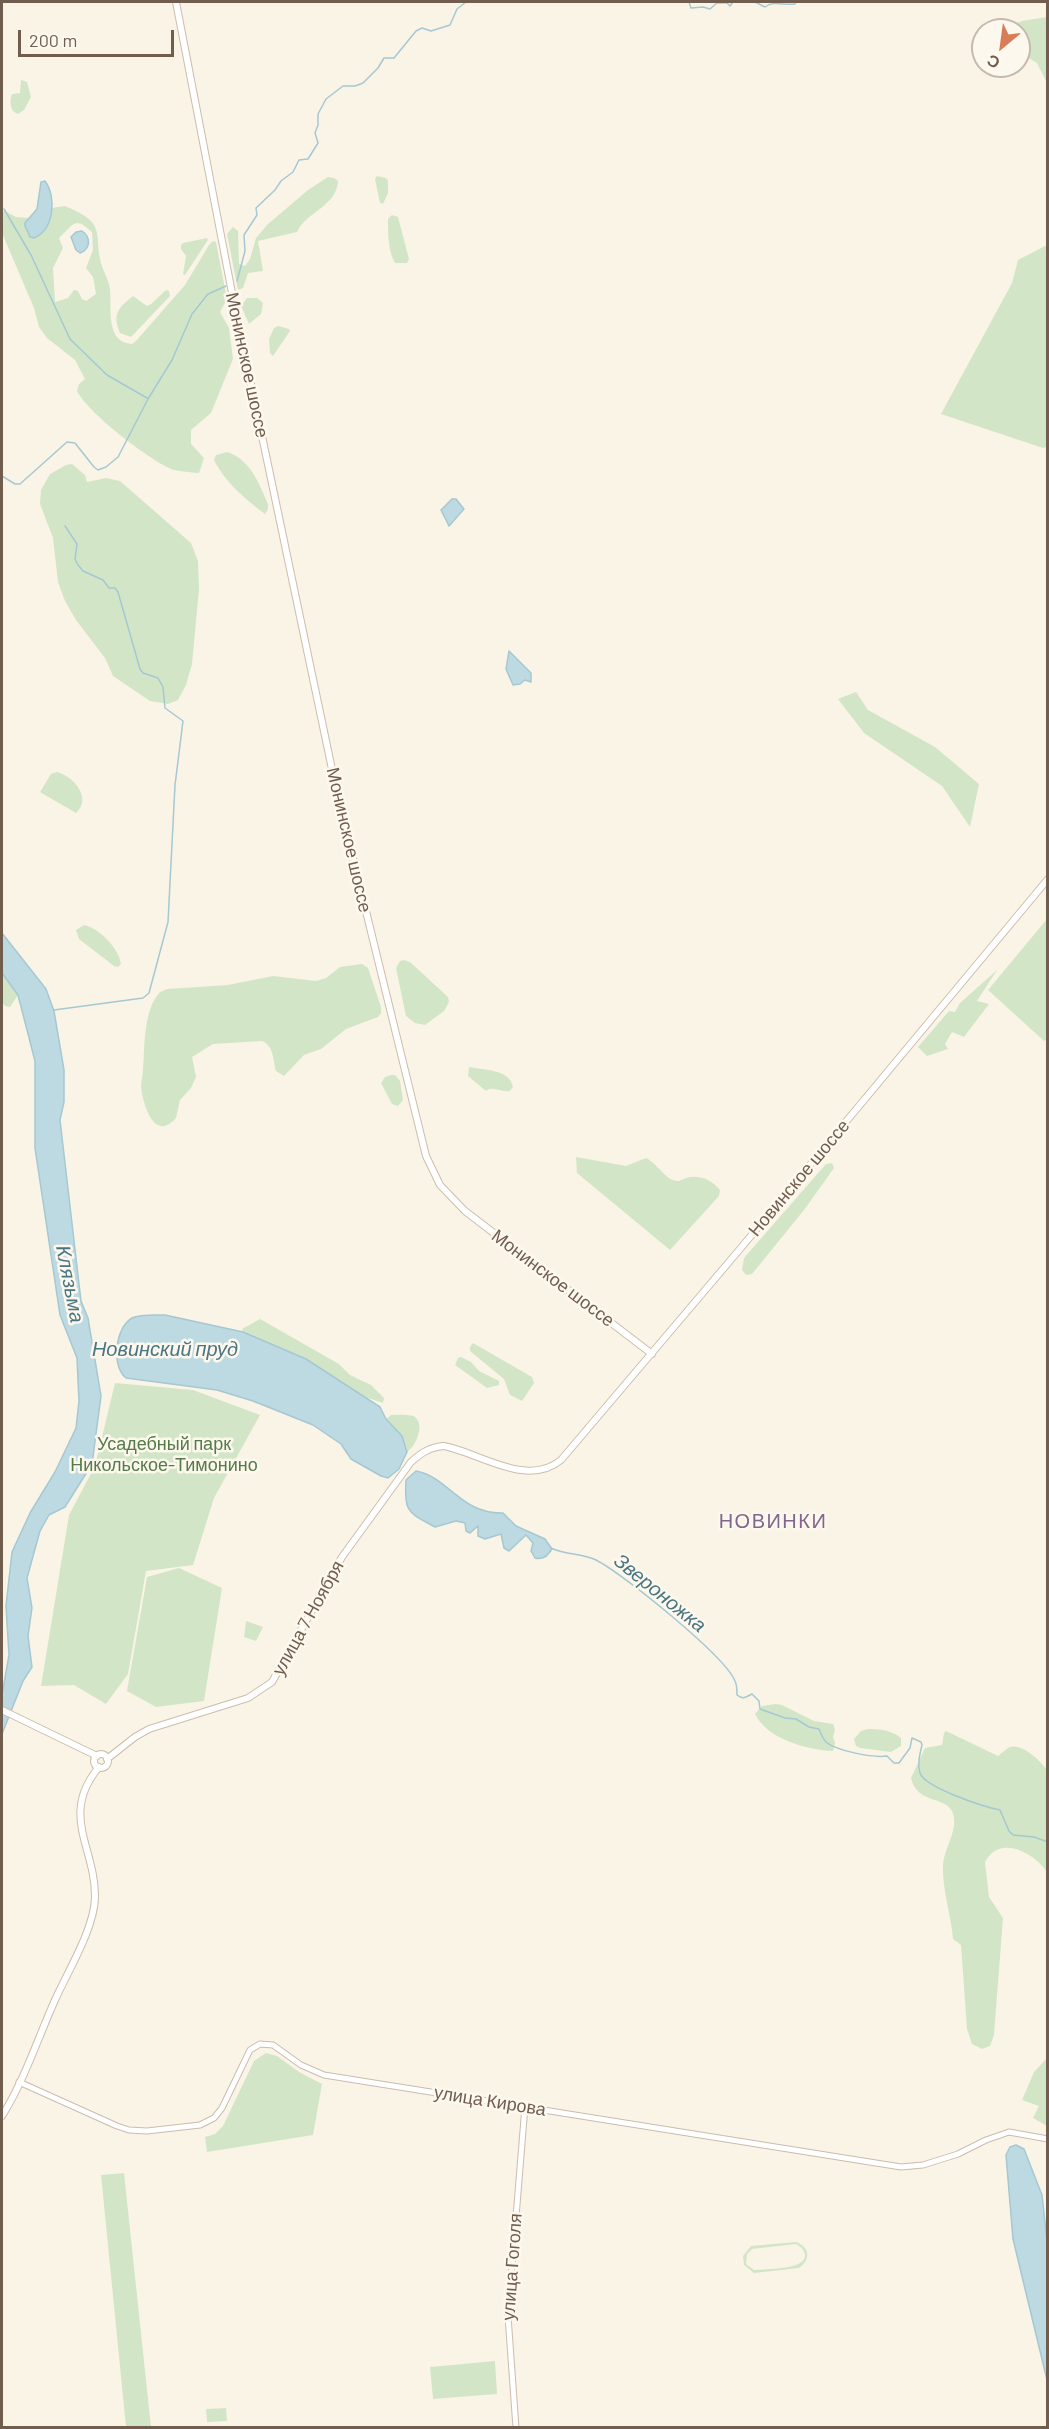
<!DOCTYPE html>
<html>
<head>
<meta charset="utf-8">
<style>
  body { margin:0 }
  #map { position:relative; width:1049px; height:2429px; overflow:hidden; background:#faf4e7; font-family:Barlow,sans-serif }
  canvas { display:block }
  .frame { position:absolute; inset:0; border:3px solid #715d4e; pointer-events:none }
  .north { position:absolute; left:971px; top:18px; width:60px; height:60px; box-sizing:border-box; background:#fdf8ed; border:2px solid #c5baad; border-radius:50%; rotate:209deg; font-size:16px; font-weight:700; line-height:24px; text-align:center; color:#715d4e }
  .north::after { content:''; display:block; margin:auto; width:21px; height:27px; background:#d77d59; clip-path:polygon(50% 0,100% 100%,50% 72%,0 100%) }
  .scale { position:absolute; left:18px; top:30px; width:156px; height:27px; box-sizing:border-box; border:3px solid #715d4e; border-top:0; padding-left:8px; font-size:18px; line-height:21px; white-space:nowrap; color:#715d4e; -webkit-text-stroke:4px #fdf8ed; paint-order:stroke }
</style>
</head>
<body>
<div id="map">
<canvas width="1049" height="2429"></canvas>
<div class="frame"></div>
<div class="north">С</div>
<div class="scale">200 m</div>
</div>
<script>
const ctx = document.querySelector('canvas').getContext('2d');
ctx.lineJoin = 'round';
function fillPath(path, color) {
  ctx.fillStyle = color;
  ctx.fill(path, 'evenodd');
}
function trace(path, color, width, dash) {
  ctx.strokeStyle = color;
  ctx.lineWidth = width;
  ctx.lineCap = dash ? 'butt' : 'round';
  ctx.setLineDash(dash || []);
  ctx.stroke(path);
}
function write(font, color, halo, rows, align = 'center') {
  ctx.font = font + ' Barlow,sans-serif';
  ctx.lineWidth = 5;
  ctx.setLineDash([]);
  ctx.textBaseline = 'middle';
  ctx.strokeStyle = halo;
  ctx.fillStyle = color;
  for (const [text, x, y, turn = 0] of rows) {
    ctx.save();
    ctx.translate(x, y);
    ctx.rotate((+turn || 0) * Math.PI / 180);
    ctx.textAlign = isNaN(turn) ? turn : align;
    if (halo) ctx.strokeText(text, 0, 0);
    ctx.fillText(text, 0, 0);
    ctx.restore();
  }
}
const green = new Path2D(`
  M1047,17H1048L1047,83L1037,63L1019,52V30H996L1022,21Z
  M21,80L27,82L31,97L24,110L18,114C10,112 9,101 12,94L20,93Z
  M377,176L386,178L388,181V193L383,204L380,203L375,179Z
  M328,177L334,178L338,181C337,206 306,212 297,232L258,241L263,271L248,273L243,288L238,290L227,234L233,227L238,231L239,264L245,266L250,259L256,238L268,224L308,190Z
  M65,206C74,210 86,215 93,223C100,234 97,248 100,259C102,270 109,279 110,290C112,309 105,342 132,344L136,341L185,285L209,245L213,241L216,242L227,299L220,312L229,328L233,359L211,413L191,430V444L204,458L199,473C190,472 180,472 171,469C147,458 89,414 77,391L79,384L85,379L75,360L47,338L39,327L34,308L2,233V212L5,211L16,217L29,218L25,227L49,223L51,208ZM77,223L82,224L92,232L93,250L86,268L93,277L96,294L86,301L82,299L78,291L74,290L68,298L55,302L53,268L63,248L59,238L72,225Z
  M392,215L398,217L409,259L407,263H395C388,251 388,233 388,219Z
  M207,238L208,240L185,275L183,274L186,256L181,249V245L183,243Z
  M1047,245L1048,447L1043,448L941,414L1012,283L1018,260Z
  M166,290L169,291L170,296L131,337L120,333C112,314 118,308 133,296L147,306L151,304Z
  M247,298H257L263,303L261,314L249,324L241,306Z
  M278,326L289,329L290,331L273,356L270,353L269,339L274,328Z
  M227,452C250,459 259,483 268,504V509L265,514C246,500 224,481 214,460L216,455Z
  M72,464L85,475L87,482L106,478L120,481L191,543L198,561L199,589L192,664L186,685L178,700L168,704L150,701L113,676L105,658L76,620L65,601L58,582L53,538L40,504L41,490L50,474L66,465Z
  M856,692L868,710L935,747L979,784L970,827L942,786L864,733L838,699Z
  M57,772C73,776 93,798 76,813L40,792L51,774Z
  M1047,919L1048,1039L1044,1041L988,990Z
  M84,925C99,928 119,948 121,964L118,967L114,966L79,939L76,930Z
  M404,960L410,962L448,997L449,1002L444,1011L425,1025L415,1023L406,1016L396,968L400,961Z
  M362,964L368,968L381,1007V1013L378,1017L346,1029L321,1049L304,1055L284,1076L276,1071C273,1060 274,1046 262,1041L213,1044L192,1057L196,1077L191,1088L180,1100L176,1118C154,1143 143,1104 141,1087C141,1081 143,1074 143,1068C145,1045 143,1011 160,992L167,989L228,985L273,976L316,981L326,978L340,967Z
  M997,970L977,1001L989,1004L964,1037L952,1032L945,1044L948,1049L927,1056L918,1047L949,1011L955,1012L960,1003Z
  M2,973L18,995L10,1007L5,1006L2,1002Z
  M469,1067C483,1070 510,1069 513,1087L510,1091C502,1093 493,1085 486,1091L468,1076Z
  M391,1075H395L400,1081L403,1100L398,1106L392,1104L381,1083L385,1077Z
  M576,1157L626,1166L646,1158C657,1163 665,1180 677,1181C681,1181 682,1179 686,1178C699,1174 712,1180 720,1190L719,1196L670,1250L577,1173Z
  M832,1163L834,1168L804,1210L752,1274L746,1275L742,1270L744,1258L826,1164Z
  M260,1319L339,1364L350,1375L371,1385L384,1398L383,1403L365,1397L306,1359L243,1332L242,1329Z
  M473,1343L532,1377L534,1383L522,1401L510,1395L504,1379L470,1351V1347Z
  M461,1357L471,1362L479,1371L499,1381V1385L487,1388L455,1365L458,1358Z
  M115,1383L193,1390L260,1415L214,1498L193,1565L146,1571L128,1674L106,1704L74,1685L41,1686L69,1515L95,1466Z
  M391,1415C397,1415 410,1414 415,1417C425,1425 416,1446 407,1452L406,1446L386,1419Z
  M179,1568L222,1588L204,1701L156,1707L127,1691L147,1577Z
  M246,1621L263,1627L256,1641L244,1637Z
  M776,1704L782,1705L814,1721L833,1724L835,1730L833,1737L835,1743L833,1751C807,1750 767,1739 755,1714L762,1706Z
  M868,1729C881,1729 891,1730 901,1738V1746L891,1752L860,1748L856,1746L854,1739L861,1731Z
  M946,1731L998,1756C1002,1753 1006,1749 1010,1747C1022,1743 1041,1761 1047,1770V1872C1034,1853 1000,1834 985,1862L989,1897L1003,1918L994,2035L990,2046L982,2049L972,2044L967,2029L961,1945L953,1939C951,1914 942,1890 943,1865C944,1848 960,1828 952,1811C944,1796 917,1804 911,1778L925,1748L942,1745L944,1733Z
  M266,2053L277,2056L299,2072L322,2084L313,2135L207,2152L205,2137L215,2134L223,2126L254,2061Z
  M1047,2058V2126L1033,2118L1039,2106L1022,2100L1034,2072Z
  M124,2173L151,2427H126L101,2175Z
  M796,2242C810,2247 811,2260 799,2268L754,2273L744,2265L743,2256L751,2246ZM796,2244C801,2247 804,2249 805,2255C806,2270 766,2269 754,2270L746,2264L747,2254L752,2249Z
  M495,2361L497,2394L433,2399L430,2367Z
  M226,2408L227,2421L207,2422L206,2409Z`);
const water = new Path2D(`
  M45,181C57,197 54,230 34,238L30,237L25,226V223L37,209L41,182Z
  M82,231C91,237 91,249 80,253L76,250L71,237L76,232Z
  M452,499H456L464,509L449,526L441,510Z
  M509,651L531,673V682L525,680L520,684L513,685L506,669Z
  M2,933L46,989L54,1011L64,1070V1102L60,1120L81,1301L88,1318L101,1396L92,1464L65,1507L49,1515L40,1531L27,1578L32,1608L28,1636L32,1667L23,1681L2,1734V1695L9,1655L6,1606L12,1552L30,1513L55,1472L76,1428L79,1401L77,1358L60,1315L35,1148V1061L18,995L2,973Z
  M165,1315L243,1332L306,1359L380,1407L386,1419L402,1436L407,1452L399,1469L388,1478L381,1476L351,1459L341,1444L313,1425L253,1401L217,1390L126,1378C111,1366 115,1328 132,1318C140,1314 156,1315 165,1315Z
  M416,1471C449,1477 460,1514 503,1513L516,1526L545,1539L552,1549C547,1556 544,1560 535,1558L531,1551L533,1543L526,1535L509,1551L504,1548L501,1534L485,1539L478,1536V1526L470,1533L466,1531L465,1523L456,1521L435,1527C408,1512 404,1513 406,1480Z
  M1016,2145L1024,2149L1042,2195L1048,2250L1047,2380L1013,2239L1006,2155L1010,2147Z`);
const stream = new Path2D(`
  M689,2L691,8L703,7L710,9L717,3H727L730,6L733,2H745
  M755,2L765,7C774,0 784,6 795,4V2
  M4,209L31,255L70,339L107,375L147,398
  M237,281L245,251L244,235L257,215L256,208L275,190L281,181L293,172L299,160L308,159L318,143L315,133L318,125V114L326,99L343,86H355L363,83L378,68L384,58H394L416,31L422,28L431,31L450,25L457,9L466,2
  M2,476L15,484H20L67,442L75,443L94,467L98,470L106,467L118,457L148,399L172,360L192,314L208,294L226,286
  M54,1010L143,998L149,993L168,922L175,785L183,721L165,708L163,687L158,678L143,673L140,669L118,592L115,588H109L103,580L83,571L78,565L75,559L77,544L65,526
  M551,1548C565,1555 581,1553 596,1560C622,1573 725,1656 735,1681C737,1685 737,1691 737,1695C743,1700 746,1697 752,1694L759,1701L760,1709L785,1718L796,1719L809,1727L819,1729C821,1734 823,1739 826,1742C837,1751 873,1758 887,1756L894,1763H899L910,1748L912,1738L921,1742L922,1745C920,1754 917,1764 920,1773C925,1788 985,1807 1000,1810L1009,1831L1013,1835L1034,1837L1048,1842`);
const tertiary = new Path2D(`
  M19,2082L117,2126L129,2130L147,2131L200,2125L214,2118L222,2108L250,2050L260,2044L273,2045L301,2065L324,2075L901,2167L923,2165L958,2154L986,2140L1009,2132L1048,2139
  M516,2428L508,2316L525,2106`);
const secondary = new Path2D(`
  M176,2L233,298L337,793L426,1156L440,1185L465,1211L652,1354
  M2,1710L97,1756
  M94 1761a7 7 0 1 1 14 0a7 7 0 1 1-14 0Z
  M107,1759L135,1737L149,1729L248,1698L272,1682L342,1557L411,1462C421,1453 430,1447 444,1446C480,1453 527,1488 561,1460L740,1249L1048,879
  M2,2116C24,2081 38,2038 55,2000C68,1971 94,1929 95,1898C96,1848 59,1815 99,1767`);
const streetNames = [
  ["Монинское шоссе",247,365,78],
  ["Монинское шоссе",349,840,77],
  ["Новинское шоссе",799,1178,-50],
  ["Монинское шоссе",553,1278,37],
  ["улица 7 Ноября",308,1618,-61],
  ["улица Кирова",490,2101,9],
  ["улица Гоголя",512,2267,-86]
];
const parkNames = [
  ["Усадебный парк",164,1444],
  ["Никольское-Тимонино",164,1465]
];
const waterNames = [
  ["Клязьма",70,1284,79],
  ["Новинский пруд",165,1349],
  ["Звероножка",660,1593,39]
];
const neighbourhoodNames = [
  ["НОВИНКИ",773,1521]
];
fillPath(green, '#d2e6c7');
fillPath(water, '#bddae2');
trace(water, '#a5c8d2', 1.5);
trace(stream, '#a5c8d2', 1.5);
trace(tertiary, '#cbbcae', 7);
trace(secondary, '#cdbdac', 8);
trace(tertiary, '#fff', 5);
trace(secondary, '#fff', 6);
write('18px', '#715d4e', '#fdf8ed', streetNames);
write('18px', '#557b4a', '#fdf8ed', parkNames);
write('italic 20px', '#4a7582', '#fdf8ed', waterNames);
ctx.letterSpacing = '1.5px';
write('20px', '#82668d', '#fdf8ed', neighbourhoodNames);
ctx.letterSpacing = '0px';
</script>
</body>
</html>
